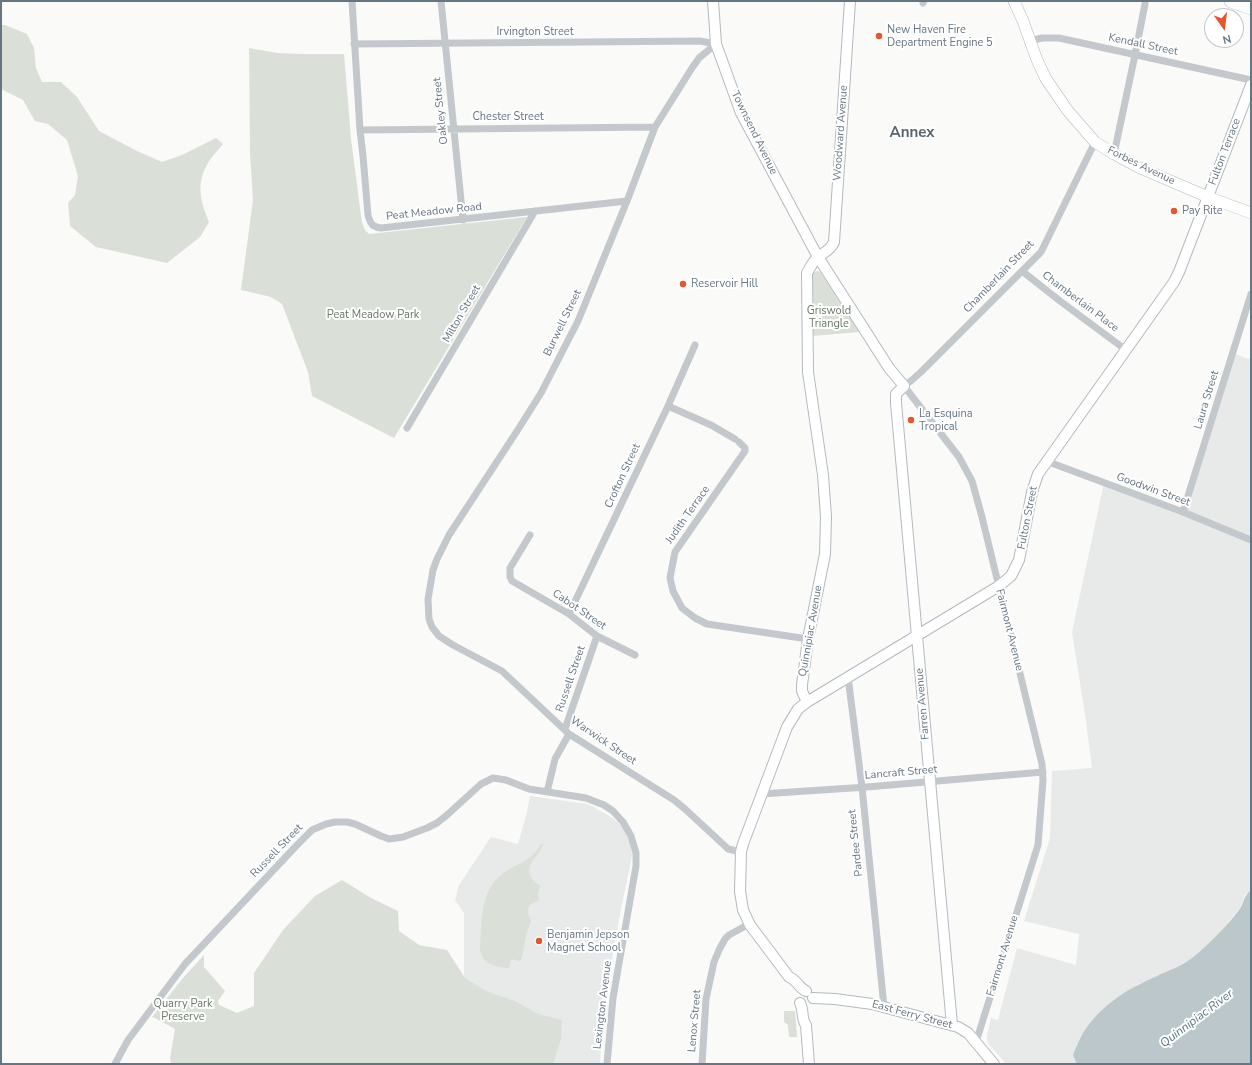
<!DOCTYPE html>
<html>
<head>
<meta charset="utf-8">
<style>
  body { margin:0 }
  #map { position:relative; width:1252px; height:1065px; overflow:hidden; background:#fafaf8; font-family:"Nunito Sans",sans-serif }
  canvas { display:block }
  .frame { position:absolute; inset:0; border:2px solid #657683; pointer-events:none }
  .north { position:absolute; left:1204px; top:8px; width:40px; height:40px; box-sizing:border-box; background:#fff; border:1px solid #c1c8cd; border-radius:50%; rotate:166deg; font-size:11px; font-weight:700; line-height:16px; text-align:center; color:#657683 }
  .north::after { content:''; display:block; margin:auto; width:14px; height:18px; background:#e4572e; clip-path:polygon(50% 0,100% 100%,50% 72%,0 100%) }
</style>
</head>
<body>
<div id="map">
<canvas width="1252" height="1065"></canvas>
<div class="frame"></div>
<div class="north">N</div>
</div>
<script>
const ctx = document.querySelector('canvas').getContext('2d');
ctx.lineJoin = 'round';
function fillPath(path, color) {
  ctx.fillStyle = color;
  ctx.fill(path, 'evenodd');
}
function trace(path, color, width, dash) {
  ctx.strokeStyle = color;
  ctx.lineWidth = width;
  ctx.lineCap = dash ? 'butt' : 'round';
  ctx.setLineDash(dash || []);
  ctx.stroke(path);
}
function write(font, color, halo, rows, align = 'center') {
  ctx.font = font + ' "Nunito Sans",sans-serif';
  ctx.lineWidth = 4;
  ctx.setLineDash([]);
  ctx.textBaseline = 'middle';
  ctx.strokeStyle = halo;
  ctx.fillStyle = color;
  for (const [text, x, y, turn = 0] of rows) {
    ctx.save();
    ctx.translate(x, y);
    ctx.rotate((+turn || 0) * Math.PI / 180);
    ctx.textAlign = isNaN(turn) ? turn : align;
    if (halo) ctx.strokeText(text, 0, 0);
    ctx.fillText(text, 0, 0);
    ctx.restore();
  }
}
const built = new Path2D(`
  M1233,353L1251,360V890L1245,895L1240,908L1216,937L1191,959L1181,966L1157,976L1137,985L1073,1055L1077,1064H1006L989,1044L987,1040V1035L991,1018L998,1020L1017,948L1076,965L1079,934L1024,921L1050,838L1052,771L1092,768L1086,721L1072,632L1104,483L1183,512Z
  M530,796L588,804L592,806L611,817L618,822L625,831L631,845L632,856L621,909L604,1003L600,1064H426L464,988V913L455,900L459,885L491,837L518,844L527,812Z`);
const green = new Path2D(`
  M1,25H5L27,34L34,48L36,68L42,82H61L77,97L99,131L135,150L162,162L182,155L216,138L223,144C218,150 212,156 208,163C195,184 201,202 209,222L200,237L167,263L96,247L70,226L68,203L75,195L78,176L67,140L48,124L35,121L23,100L1,89Z
  M249,48L277,53L301,54H344L351,139L362,223L365,230L369,234L527,217L394,438L312,396L308,372L282,304L271,297L241,290L253,200L250,154Z
  M818,271L821,273L859,332L812,336L811,274Z
  M541,844H543C541,852 535,856 531,863C526,872 532,881 540,886L538,893L539,901C526,904 526,910 531,921L526,935L522,958L520,961L511,959L509,968C496,967 483,965 480,950C482,922 479,886 508,870C523,861 531,861 541,844Z
  M342,880L371,898L398,911L399,931L419,945L447,950L465,978L486,991L515,1001L538,1014L562,1020L561,1039L553,1064H171L170,1058L175,1029L155,1018L152,1017L183,978L204,955V967L225,991L218,1001L219,1005L237,1013L254,1006V973L283,930L315,896Z
  M784,1011H795L797,1037H789L788,1025L784,1022Z`);
const water = new Path2D(`
  M1251,890V1064H1077L1073,1055C1076,1048 1079,1040 1083,1033C1101,1005 1127,989 1157,976C1169,970 1181,967 1192,958C1209,944 1225,928 1239,910C1245,902 1242,898 1251,890Z`);
const street = new Path2D(`
  M352,1L360,130L363,156L368,215C370,223 372,227 381,228L627,201
  M441,1L463,220
  M923,3L924,1
  M1030,41L1042,38H1059L1251,80
  M354,44L700,41L716,44
  M716,44L699,58L692,68L655,127L627,201L578,321L541,393L519,428L449,535L437,559L433,570L428,599L429,619L432,627L439,636L453,645L502,671L569,734L674,800L685,809L725,846L728,849L741,852
  M360,130L655,127
  M1114,154L1135,55L1145,4
  M1022,271L1060,301L1126,350
  M668,406L711,425L735,439
  M407,428L535,211
  M739,442L745,448V451L675,552L670,578L673,591L682,608L695,618L707,624L808,639
  M1046,461L1183,512L1251,540
  M1183,512L1251,294
  M530,535L510,568V577L512,581L569,614L597,636L635,655
  M569,614L668,406L695,345
  M848,677L862,787L884,1007
  M565,729L597,636
  M547,792L555,759L569,734
  M761,794L867,787L1043,772
  M976,1042L1038,845L1043,780L1042,764L982,517L972,481L959,457L904,386L912,380L921,372L1041,252L1095,142
  M115,1064L128,1040L185,964L298,844L312,830L326,824L335,822H347L355,824L381,836L389,839L403,837L427,828L437,823L447,815L481,784L493,778L506,780L529,789L586,798L604,805L613,811L623,822L631,836L636,853V866L613,998L607,1064
  M702,1064L706,999L714,962L719,950L725,939L729,935L749,924`);
const secondary = new Path2D(`
  M713,1L716,44L741,113L818,257L889,368L904,386L896,394V403L952,1025
  M807,702L802,691V685L808,639L825,554L826,517L823,475L808,372L807,273C810,268 813,261 818,257C824,252 830,251 834,242L850,1
  M806,991C799,988 797,980 789,977L750,925L743,910L740,891L741,852L743,844L787,727L798,709L807,702L999,586L1011,576L1019,560L1032,492L1038,474L1174,282L1179,272L1251,85
  M813,998L835,999L872,1004L958,1027L968,1033L994,1064
  M800,1003C804,1010 801,1019 806,1025L809,1064`);
const primary = new Path2D(`
  M1014,1L1023,21L1037,60L1046,79L1068,111L1095,142L1114,154L1138,167L1208,197L1251,213`);
const highway = new Path2D(`
  M1231,1L1251,8`);
const markers = [
  [879,36,4,"#e4572e"],
  [1174,211,4,"#e4572e"],
  [683,284,4,"#e4572e"],
  [911,420,4,"#e4572e"],
  [539,941,4,"#e4572e"]
];
const poiNames = [
  ["New Haven Fire",887,30],
  ["Department Engine 5",887,43],
  ["Pay Rite",1182,211],
  ["Reservoir Hill",691,284],
  ["La Esquina",919,414],
  ["Tropical",919,427],
  ["Benjamin Jepson",547,935],
  ["Magnet School",547,948]
];
const streetNames = [
  ["Irvington Street",535,32],
  ["Kendall Street",1143,45,12],
  ["Oakley Street",441,111,-96],
  ["Chester Street",508,117],
  ["Townsend Avenue",754,133,64],
  ["Woodward Avenue",841,133,-86],
  ["Fulton Terrace",1225,152,-69],
  ["Forbes Avenue",1141,166,26],
  ["Peat Meadow Road",434,212,-6],
  ["Chamberlain Street",999,277,-46],
  ["Chamberlain Place",1080,302,37],
  ["Milton Street",462,314,-60],
  ["Burwell Street",563,323,-64],
  ["Laura Street",1207,400,-73],
  ["Crofton Street",623,476,-65],
  ["Goodwin Street",1153,490,20],
  ["Judith Terrace",688,515,-55],
  ["Fulton Street",1028,518,-79],
  ["Cabot Street",579,610,34],
  ["Fairmont Avenue",1009,630,76],
  ["Quinnipiac Avenue",811,631,-80],
  ["Russell Street",571,679,-71],
  ["Farren Avenue",923,704,-95],
  ["Warwick Street",603,741,34],
  ["Lancraft Street",901,773,-5],
  ["Pardee Street",856,843,-96],
  ["Russell Street",277,851,-46],
  ["Fairmont Avenue",1003,956,-73],
  ["Lexington Avenue",603,1005,-83],
  ["East Ferry Street",912,1015,15],
  ["Lenox Street",695,1021,-85]
];
const parkNames = [
  ["Griswold",829,311],
  ["Triangle",829,324],
  ["Peat Meadow Park",373,315],
  ["Quarry Park",183,1004],
  ["Preserve",183,1017]
];
const waterNames = [
  ["Quinnipiac River",1197,1019,-37]
];
const districtNames = [
  ["Annex",912,133]
];
fillPath(built, '#e8e9e9');
fillPath(green, '#dadfd7');
fillPath(water, '#bbc7cb');
trace(secondary, '#b3babf', 12);
trace(primary, '#b5babe', 12);
trace(highway, '#b4b9bd', 14);
trace(street, '#c3c8cc', 7);
trace(secondary, '#fff', 10);
trace(primary, '#fff', 11);
trace(highway, '#fff', 13);
for (const [x, y, r, color] of markers) {
  const dot = new Path2D();
  dot.arc(x, y, r, 0, 2 * Math.PI);
  ctx.fillStyle = color;
  ctx.fill(dot);
  trace(dot, '#fff', 1.5);
}
write('11px', '#657683', '#fff', poiNames, 'left');
write('11px', '#657683', '#fff', streetNames);
write('11px', '#687a64', '#fff', parkNames);
write('italic 12px', '#60757c', '#fff', waterNames);
write('bold 15px', '#57646e', '#fff', districtNames);
</script>
</body>
</html>
